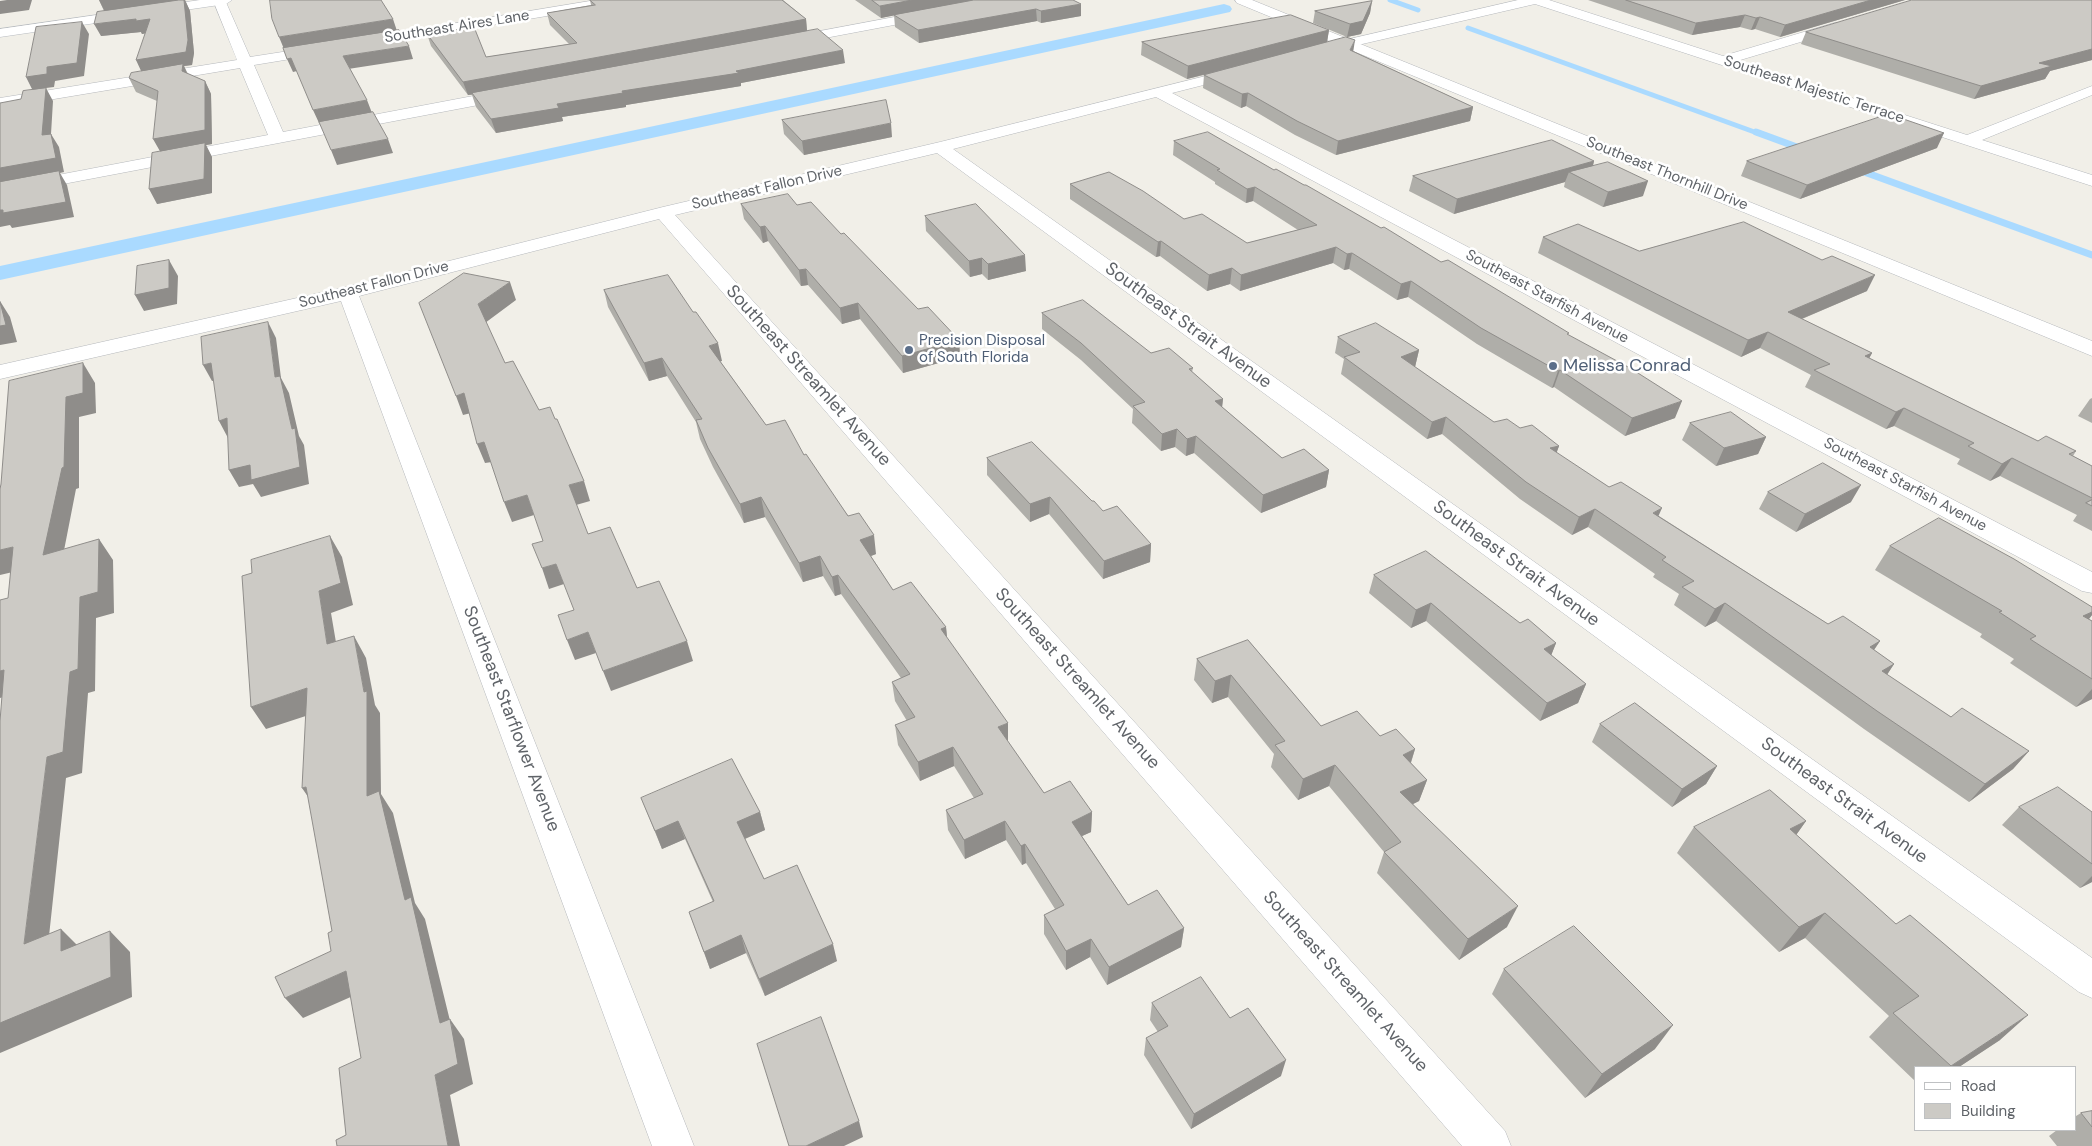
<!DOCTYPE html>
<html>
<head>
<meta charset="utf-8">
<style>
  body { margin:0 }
  #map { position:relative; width:2092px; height:1146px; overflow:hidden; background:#f1efe8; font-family:"DM Sans",sans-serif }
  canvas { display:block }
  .legend { position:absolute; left:1914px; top:1066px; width:162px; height:65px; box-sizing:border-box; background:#fff; border:1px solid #bfc1c3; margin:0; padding:6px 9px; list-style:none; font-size:15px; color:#5f6368 }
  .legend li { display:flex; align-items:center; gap:10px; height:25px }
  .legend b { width:25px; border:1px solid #bfc1c3 }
</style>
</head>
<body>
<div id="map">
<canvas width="2092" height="1146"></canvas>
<ul class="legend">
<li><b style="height:6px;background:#fff"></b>Road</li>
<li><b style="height:14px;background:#cccac5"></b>Building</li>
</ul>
</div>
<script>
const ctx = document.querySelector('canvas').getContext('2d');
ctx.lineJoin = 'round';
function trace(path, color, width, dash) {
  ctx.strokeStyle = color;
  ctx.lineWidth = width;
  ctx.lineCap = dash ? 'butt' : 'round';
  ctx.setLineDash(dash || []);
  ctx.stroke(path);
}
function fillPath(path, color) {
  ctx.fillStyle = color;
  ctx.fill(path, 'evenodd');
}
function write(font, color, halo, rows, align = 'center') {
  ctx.font = font + ' "DM Sans",sans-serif';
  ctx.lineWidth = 5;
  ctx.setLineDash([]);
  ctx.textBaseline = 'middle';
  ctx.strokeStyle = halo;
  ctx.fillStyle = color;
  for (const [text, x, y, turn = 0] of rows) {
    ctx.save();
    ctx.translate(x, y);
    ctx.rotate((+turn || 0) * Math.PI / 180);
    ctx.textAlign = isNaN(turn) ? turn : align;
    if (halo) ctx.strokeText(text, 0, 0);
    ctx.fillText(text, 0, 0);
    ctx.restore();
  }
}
const streamFar1 = new Path2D(`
  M1390,0L1418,10
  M1468,28L1760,134`);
const stream = new Path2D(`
  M1756,132L1805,150
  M1856,169L2092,255`);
const canal = new Path2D(`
  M1224,4L1230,6L1232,9L1230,12L0,280V266Z`);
const minor = new Path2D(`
  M213,0H225L250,57L321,46L328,50L321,54L254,65L283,132L510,89L515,91L518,94L515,97L510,99L0,196V186L268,135L240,68L0,108V98L237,60Z
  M596,0H625L619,4L366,46L359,42L366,38Z
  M985,0H1011L1005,4L788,45L781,41L788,37Z
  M1518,0H1549L1723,56L1834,23H1844L1846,26L1844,29L1737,61L1967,135L2092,86V95L1982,140L2092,175V186L1535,4L1319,54L1312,50L1319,46Z
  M1238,68L1243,69L1245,72L1243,75L1172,93L2092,572V593L2082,591L1156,97L953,149L2092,958V998L2079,992L937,153L675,215L1505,1131L1511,1146H1462L659,219L359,296L694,1146H652L341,301L0,379V365L346,287L663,207L940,142Z`);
const tertiary = new Path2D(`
  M1235,0H1252L2092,341V356L1237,3Z`);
const secondary = new Path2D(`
  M200,0H232L226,4L0,37V29Z`);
const wall = new Path2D(`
  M99,0H185L190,11L194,53L192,65L184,66L188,74L205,81L211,94L212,144L206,145L212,157V193L157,204L160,152L157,101L136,92L129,78L142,71L145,33L142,34L141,32L101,36L104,11Z
  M590,0H783L806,19L807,31L845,63L741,83V86L626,105V107L562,117L563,121L496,133L476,107L472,95H468L431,46L427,34L486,57L569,44L550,25L547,13L591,5Z
  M855,0H1073L1081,16L1041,23L1037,21L919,43L895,27L894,15L881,18Z
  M1588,0H1905L1780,37L1755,29L1751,30L1740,27L1692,35Z
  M2092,0V60L2050,71L2045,79L1974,99L1801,44L1806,32Z
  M1372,1L1370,13L1361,34L1347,37L1313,23L1315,11Z
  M1329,30L1327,42L1353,51L1473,107L1470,121L1336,155L1295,135L1246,106L1241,108L1203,88L1204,75L1187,79L1141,55L1142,42Z
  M782,120L892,137L804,155L784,134Z
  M1174,141L1274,170L1304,185L1381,228L1568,335L1675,418L1625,436L1554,387L1552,388L1477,344L1408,297L1397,300L1349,269L1344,270L1333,263L1240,291L1230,284L1207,291L1160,256L1156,257L1070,199V184L1184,219L1247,243L1298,230L1253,201L1246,203L1215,184V182L1173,155Z
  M1937,148L1800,199L1741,176L1747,161Z
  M1594,161L1593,166L1643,196L1603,207L1564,187L1565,182L1454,214L1409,191L1413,176Z
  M741,204L797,205L841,234L918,309L959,340L960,357L903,373L860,319L842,324L808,285L801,286L768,241L763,243L744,219Z
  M925,216L1026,271L988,280L982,274L970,277L926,231Z
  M1543,237L1639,251L1867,291L1802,319L1872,353L1869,358L2038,441L2076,451L2073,456L2092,466V531L2073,521L2077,515L2000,476L1990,481L1957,464L1960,459L1894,426L1886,429L1805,387L1811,375L1760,348L1741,357L1538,253Z
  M604,290L722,361H720L766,425L804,455L876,554L871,556L893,590L946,627L947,638L1008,742L1044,793L1092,812L1091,832L1082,836L1128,905L1184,928L1181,947L1107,985L1090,957L1066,970L1044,934V915L1055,909L1026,863L1022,865L1006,840L965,859L948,830L946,810L974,798L954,766L920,781L898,745L895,725L907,721L895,701L892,682L901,678L841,594L835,596L823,576L803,582L765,517L744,523L713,467L700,439L696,422L667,376L649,381L608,307Z
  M1042,313L1193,368L1192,372L1223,399L1222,407L1282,458L1329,470L1326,487L1261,513L1194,453L1186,456L1175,447L1161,451L1132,423L1133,409L1081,360L1042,329Z
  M1338,337L1419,350L1415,367L1494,422L1520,428L1559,446L1556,453L1609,487L1659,516L1828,624L1880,641L1874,650L1894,664L1887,675L1951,717L2029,751L2013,769L1969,802L1864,729L1716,621L1705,627L1674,605L1679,594L1653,577L1655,574L1588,527L1572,535L1520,499L1442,434L1427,439L1341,374L1344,359L1335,353Z
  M2092,398V423L2078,416L2090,399Z
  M1690,423L1766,437L1758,454L1716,466L1682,440Z
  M987,458L1092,501L1103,511L1151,544L1150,562L1103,579L1049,514L1030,522L987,475Z
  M1768,492L1851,502L1796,532L1759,509Z
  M1890,546L2092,607V615L2089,619L2092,621V699L2076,707L2010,663L2014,659L1980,637L1982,634L1875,570Z
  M1374,575L1520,623L1556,643L1551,655L1586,684L1578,703L1540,721L1426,621L1411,628L1369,593Z
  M1248,640L1321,726L1380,736L1415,749L1411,763L1427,780L1419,801L1413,804L1507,927L1459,960L1377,873L1384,852L1329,786L1298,800L1271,767L1274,754L1228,697L1212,703L1194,680L1197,659Z
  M1600,724L1717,766L1706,784L1672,807L1592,742Z
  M641,798L760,812L765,830L745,839L764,879L837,961L765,996L746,953L710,969L689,912L713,902L685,839L662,849Z
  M2019,807L2092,812V882L2080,888L2002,825Z
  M1806,821L1796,835L2000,1040L1959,1067H1916V1082L1869,1037L1889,1016L1805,938L1779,952L1677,853L1694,827Z
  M1504,969L1655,1049L1585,1098L1492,994Z
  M1152,1003L1230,1018L1281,1076L1191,1129L1144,1055L1146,1038L1158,1032L1150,1020Z
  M2092,1111V1146H2057L2049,1136L2057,1130H2076V1116L2081,1113Z`);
const shadedWall = new Path2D(`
  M7,0H32L29,10L0,14V1Z
  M99,0H187H185L190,11L194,53L192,65L184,66L189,78L142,73L136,60L184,0L105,12Z
  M912,0H975L881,18L880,6Z
  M1871,0H1905L1780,37L1785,25Z
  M1372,1L1370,13L1361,34L1347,37L1350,24Z
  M1081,4V16L1041,23V11Z
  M1036,9L1037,21L919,43L918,30Z
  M1745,15L1740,27L1692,35L1696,23Z
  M1760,17L1755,29L1751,30L1756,18Z
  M136,19H150L156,32L142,34L141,32L101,36L94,24Z
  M393,19L397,31L284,49L279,37Z
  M806,19L807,31L468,95L463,82Z
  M82,22L89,34L84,76L55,81L54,87L46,88L53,101L51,134L59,147L64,172L60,173L67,185L74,217L12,228L10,225L0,227V168L42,135L33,91L26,77L47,67Z
  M1329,30L1327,42L1187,79L1188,66Z
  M1355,40L1353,53L1350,50Z
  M409,46L413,59L348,69L343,56Z
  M2092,49V60L2050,71L2045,79L1974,99L1981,86L2039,63Z
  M843,50L845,63L741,83V86L626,105V107L562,117L563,121L496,133L491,119L557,104L622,91Z
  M291,58L297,71L293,72L287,59Z
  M205,81L211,94L212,144L206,145L212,157V193L157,204L149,189L161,153L153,139Z
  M1248,93L1246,106L1241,108L1242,94Z
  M367,100L372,113L319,123L313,110Z
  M1473,107L1470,121L1336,155L1338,141Z
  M891,123L892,137L804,155L802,141Z
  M1944,133L1937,148L1800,199L1807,185Z
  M388,139L393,153L337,165L331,150Z
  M1594,161L1590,176L1569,172L1565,182L1454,214L1457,199Z
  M1648,181L1643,196L1603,207L1608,192Z
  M1255,187L1253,201L1246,203L1247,189Z
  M765,226L768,241L763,243L760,227Z
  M1161,241L1160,256L1156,257L1158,242Z
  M1336,247L1333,263L1240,291L1241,275Z
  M1352,253L1349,269L1344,270L1347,254Z
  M1025,255L1026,271L988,280V264Z
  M982,258V274L970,277L969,261Z
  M169,260L178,276L177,304L144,311L135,295Z
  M1232,268L1230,284L1207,291L1209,275Z
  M806,269L808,285L801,286L799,270Z
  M1875,275L1867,291L1780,328L1788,312Z
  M1411,281L1408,297L1397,300L1401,284Z
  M510,282L516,300L485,323L478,304Z
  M0,301L10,317L17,342L0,345Z
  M858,303L860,319L842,324L840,308Z
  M268,322L276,338L281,378L289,393L299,436L304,445L309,484L261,497L253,484L239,487L229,470L292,429L275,377Z
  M1768,332L1760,348L1741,357L1748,340Z
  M959,340L960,357L903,373L902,356Z
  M718,343L722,361L713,363L709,346Z
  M1419,350L1415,367L1401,357Z
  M1872,353L1863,370L1865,356Z
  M662,358L667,376L649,381L644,363Z
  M83,363L95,383L96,413L79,417V488L76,489L59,576L43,555L66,397Z
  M211,363L220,380L212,381L203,365Z
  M1560,370L1554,387L1552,388L1558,371Z
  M464,393L471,413L463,415L456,396Z
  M1223,399L1221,416L1215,401Z
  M1682,401L1675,418L1625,436L1632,418Z
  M1904,408L1894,426L1886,429L1896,412Z
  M1446,417L1442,434L1427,439L1432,422Z
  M227,418L228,438L219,421Z
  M1177,429L1175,447L1161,451L1162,434Z
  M1196,436L1194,453L1186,456L1187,439Z
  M1766,437L1758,454L1716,466L1724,448Z
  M484,442L492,462L485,463L477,444Z
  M1559,446L1553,463L1550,448Z
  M2012,458L2000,476L1990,481L2002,464Z
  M1329,470L1326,487L1261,513L1263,495Z
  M584,481L590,501L576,505L569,485Z
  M1861,485L1851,502L1796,532L1805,514Z
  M527,495L534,515L512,522L504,502Z
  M761,497L765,517L744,523L740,504Z
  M1050,497L1049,514L1030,522V504Z
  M1662,508L1654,526L1653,513Z
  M1595,509L1588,527L1572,535L1579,517Z
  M874,535L876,554L863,559L860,540Z
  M330,536L342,557L353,605L331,613L340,666L327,644L319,591Z
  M99,539L113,560L114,613L96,618L95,691L88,693L82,773L66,778L46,964L24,944L47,757L70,672L80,597Z
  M1151,544L1150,562L1103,579L1104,561Z
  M13,547L30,568L0,575V550Z
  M820,556L823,576L803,582L799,563Z
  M556,564L564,584L549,589L542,568Z
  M838,575L841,594L835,596L832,577Z
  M1431,603L1426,621L1411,628L1416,610Z
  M1725,603L1716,621L1705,627L1715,609Z
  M2092,612V615L2077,634L2083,616Z
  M946,627L948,647L941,629Z
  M588,632L596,653L575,660L567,640Z
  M354,636L366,658L375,705L380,713L381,794L393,813L415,903L425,919L453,1033L450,1019L464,1039L473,1084L450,1095L460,1146H448L435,1075L440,1023L405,900L367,796L364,692Z
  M687,641L693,661L611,691L603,671Z
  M1880,641L1867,660L1870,647Z
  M1556,643L1549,661L1544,649Z
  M1894,664L1882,682V671Z
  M4,670L22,691L0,698V671Z
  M1231,675L1228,697L1212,703L1215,681Z
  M1586,684L1578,703L1540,721L1547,703Z
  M307,688L321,711L266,729L251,707Z
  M2092,689V699L2076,707Z
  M1008,723V742L998,727Z
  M953,747L954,766L920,781L918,762Z
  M1415,749L1408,771L1403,755Z
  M2029,751L2013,769L1969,802L1985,784Z
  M1335,765L1329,786L1298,800L1303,779Z
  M1717,766L1706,784L1672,807L1682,789Z
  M1427,780L1419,801L1393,814L1400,792Z
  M306,787L317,810L302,788Z
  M760,812L765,830L742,840L737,822Z
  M1092,812L1091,832L1071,841L1072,822Z
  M678,821L685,839L662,849L655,831Z
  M1005,821L1006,840L965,859L964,840Z
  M1806,821L1787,848L1790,829Z
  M1025,844L1026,863L1022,865L1021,846Z
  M2092,876V882L2080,888Z
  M1518,906L1507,927L1459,960L1468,939Z
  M1825,913L1805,938L1779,952L1799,927Z
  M1184,928L1181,947L1107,985L1109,967Z
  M61,929L82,950L61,951Z
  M110,931L130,952L132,997L0,1053V1023Z
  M741,935L746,953L710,969L704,952Z
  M1091,939L1090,957L1066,970V951Z
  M833,944L837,961L765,996L759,979Z
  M346,971L362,992L303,1018L285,998Z
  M2028,1015L2000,1040L1959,1067H1950Z
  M1673,1025L1655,1049L1585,1098L1602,1074Z
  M1286,1060L1281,1076L1191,1129L1194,1114Z
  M859,1121L863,1137L844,1146H806Z`);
const building = new Path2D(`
  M179,0H184L188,40L186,52L136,60L150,19L136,21V19L94,24L97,12Z
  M270,0H381L393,19L279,37L272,19Z
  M590,0H782L806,19L463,82L427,34L474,27L486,57L577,43L547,13L595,5Z
  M872,0H912L880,6Z
  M974,0H1073L1081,4L1041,11L1036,9L918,30L894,15Z
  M1626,0H1871L1785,25L1760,17L1756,18L1745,15L1696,23Z
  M1912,0H2092V49L2039,63L2052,66L1981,86L1806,32Z
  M1372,1L1363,21L1350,24L1315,11Z
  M1291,15L1329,30L1188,66L1142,42Z
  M82,22L77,63L47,67V74L26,77L36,27Z
  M818,29L843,50L736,71L739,73L622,91L623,93L557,104L559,108L491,119L472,93Z
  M399,30L409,46L343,56L367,100L313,110L291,58L287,59L283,48Z
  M1346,37L1355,40L1350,50L1473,107L1338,141L1297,121L1248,93L1242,94L1204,75Z
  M183,64L182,71L205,81V130L153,139L158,91L129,78L131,73Z
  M46,88L42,135L51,134L56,158L0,168V103L21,99L23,91Z
  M886,100L891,123L802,141L782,120Z
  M373,112L388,139L331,150L319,122Z
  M1889,114L1944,133L1807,185L1747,161Z
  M1208,132L1274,170L1276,169L1304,185H1306L1381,228L1384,227L1441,262L1448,260L1569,333L1567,334L1630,368L1682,401L1632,418L1560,370L1558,371L1481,328L1411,281L1401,284L1352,253L1347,254L1336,247L1241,275L1232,268L1209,275L1161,241L1158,242L1070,184L1109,172L1143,191L1184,219L1202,214L1247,243L1317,225L1255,187L1247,189L1217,170L1220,169L1174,141Z
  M1552,140L1594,161L1457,199L1413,176Z
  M205,143L204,179L149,189L152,153Z
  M1608,162L1648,181L1608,192L1569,172Z
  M59,171L66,202L3,213V210H0V182Z
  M788,194L797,205L811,202L841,234L844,233L918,309L928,307L959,340L902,356L858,303L840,308L806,269L799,270L765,226L760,227L741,204Z
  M976,204L1025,255L988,264L982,258L969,261L925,216Z
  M1744,222L1822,260L1832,256L1875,275L1788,312L1872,353L1865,356L2038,441L2046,436L2076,451L2069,454L2092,466V498L2012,458L2002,464L1968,446L1974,443L1904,408L1896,412L1814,370L1830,364L1768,332L1748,340L1543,237L1578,224L1639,251Z
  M169,260V288L135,295L137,266Z
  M464,273L510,282L478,304L505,363L513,361L539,410L550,407L555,419H557L584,481L569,485L588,534L610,527L637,588L659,581L687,641L603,671L588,632L567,640L558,615L574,610L556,564L542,568L532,544L543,541L527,495L504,502L484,442L477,444L464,393L456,396L419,303Z
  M668,275L693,312H696L718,343L709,346L766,425L785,420L804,455L806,454L848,516L859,513L874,535L860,540L893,590L911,582L946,627L941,629L1008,723L998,727L1044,793L1070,781L1092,812L1072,822L1128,905L1157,890L1184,928L1109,967L1091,939L1066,951L1044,915L1064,905L1025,844L1021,846L1005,821L964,840L946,810L983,794L953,747L918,762L895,725L915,717L892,682L910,674L838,575L832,577L820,556L799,563L761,497L740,504L708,448L696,420L702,419L662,358L644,363L604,290Z
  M1083,300L1151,353L1169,348L1193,368L1189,369L1223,399L1215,401L1282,458L1304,449L1329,470L1263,495L1196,436L1187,439L1177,429L1162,434L1133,406L1145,402L1081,343L1042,313Z
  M0,302L6,325L0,326Z
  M268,322L275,377L280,376L292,429L295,428L300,467L251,480L250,465L229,470L227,418L219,421L211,363L203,365L201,337Z
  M1376,323L1419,350L1401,357L1494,422L1507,419L1520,428L1532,425L1559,446L1550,448L1609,487L1621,482L1662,508L1653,513L1828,624L1843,616L1880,641L1870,647L1894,664L1882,671L1951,717L1962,708L2029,751L1985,784L1877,711L1725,603L1715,609L1682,587L1694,581L1662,560L1666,557L1595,509L1579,517L1526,482L1446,417L1432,422L1344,357L1360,352L1338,337Z
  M83,363V393L66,397L64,467L62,468L43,555L99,539L98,592L80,597L78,669L70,672L63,752L47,757L24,944L61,929V951L110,931L111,977L0,1023V721L4,670L0,671V600L8,598L13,547L0,550V489L1,484L9,381Z
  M1731,412L1766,437L1724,448L1690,423Z
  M1032,442L1092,501H1094L1103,511L1117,506L1151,544L1104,561L1050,497L1030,504L987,458Z
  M1823,463L1861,485L1805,514L1768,492Z
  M2092,500V506L2086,503Z
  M1939,518L2014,559L2092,607V612L2083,616L2092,621V679L2030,639L2036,636L1999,612L2002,611L1890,546Z
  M330,536L341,583L319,591L327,644L354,636L364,692L367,691V796L379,791L405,900L411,897L440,1023L450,1019L458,1064L435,1075L448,1146H337L336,1140L346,1135L339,1068L361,1058L346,971L285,998L275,977L331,951L328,933L332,931L306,787L302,788L307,688L251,707L242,576L252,573L251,560Z
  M1426,551L1520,623L1528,619L1556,643L1544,649L1586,684L1547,703L1431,603L1416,610L1374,575Z
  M1248,640L1321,726L1357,711L1380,736L1396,729L1415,749L1403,755L1427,780L1400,792L1518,906L1468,939L1384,852L1401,842L1335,765L1303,779L1275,745L1285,741L1231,675L1215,681L1197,659Z
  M1635,703L1717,766L1682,789L1600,724Z
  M732,759L760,812L737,822L764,879L797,865L833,944L759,979L741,935L704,952L689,912L714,901L678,821L655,831L641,798Z
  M2058,787L2092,812V864L2019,807Z
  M1770,790L1806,821L1790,829L1896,924L1910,915L2028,1015L1951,1066L1893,1013L1919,996L1825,913L1799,927L1694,827Z
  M1574,926L1673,1025L1602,1074L1504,969Z
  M1201,977L1230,1018L1248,1008L1286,1060L1194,1114L1146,1038L1168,1026L1152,1003Z
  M821,1017L859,1121L806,1146H789L757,1044Z
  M2092,1111V1127L2081,1113Z`);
const markers = [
  [909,350,5,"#5c6f8a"],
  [1553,366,5,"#5c6f8a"]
];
const farStreetnames = [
  ["Southeast Aires Lane",457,27,-9],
  ["Southeast Majestic Terrace",1814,90,18],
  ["Southeast Thornhill Drive",1667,174,22],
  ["Southeast Fallon Drive",767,188,-13],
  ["Southeast Fallon Drive",374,285,-14],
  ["Southeast Starfish Avenue",1547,297,28],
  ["Southeast Starfish Avenue",1905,485,28]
];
const farServicenames = [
  ["Precision Disposal",919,341],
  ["of South Florida",919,358]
];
const streetNames = [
  ["Southeast Strait Avenue",1188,326,36],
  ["Southeast Streamlet Avenue",808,376,48],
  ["Southeast Strait Avenue",1516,564,36],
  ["Southeast Streamlet Avenue",1077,679,48],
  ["Southeast Starflower Avenue",511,719,69],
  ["Southeast Strait Avenue",1844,801,36],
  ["Southeast Streamlet Avenue",1345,982,48]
];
const serviceNames = [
  ["Melissa Conrad",1563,366]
];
trace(streamFar1, '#aadaff', 5);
trace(stream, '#aadaff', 7);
fillPath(canal, '#aadaff');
trace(minor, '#b5b8bc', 1);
trace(tertiary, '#b5b8bc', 1);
trace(secondary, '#b6babf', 1);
fillPath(minor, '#fff');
fillPath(tertiary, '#fff');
fillPath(secondary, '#fff');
fillPath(wall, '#afaea9');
fillPath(shadedWall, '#8f8d8a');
fillPath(building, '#cccac5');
trace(building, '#8f8d8a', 1);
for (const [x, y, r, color] of markers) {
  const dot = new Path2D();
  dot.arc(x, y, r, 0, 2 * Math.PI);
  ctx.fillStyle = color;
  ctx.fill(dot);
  trace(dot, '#fff', 2);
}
write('15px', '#5f6368', '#fff', farStreetnames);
write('15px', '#4e5e75', '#fff', farServicenames, 'left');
write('18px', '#5f6368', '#fff', streetNames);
write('18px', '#4e5e75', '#fff', serviceNames, 'left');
</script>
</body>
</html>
